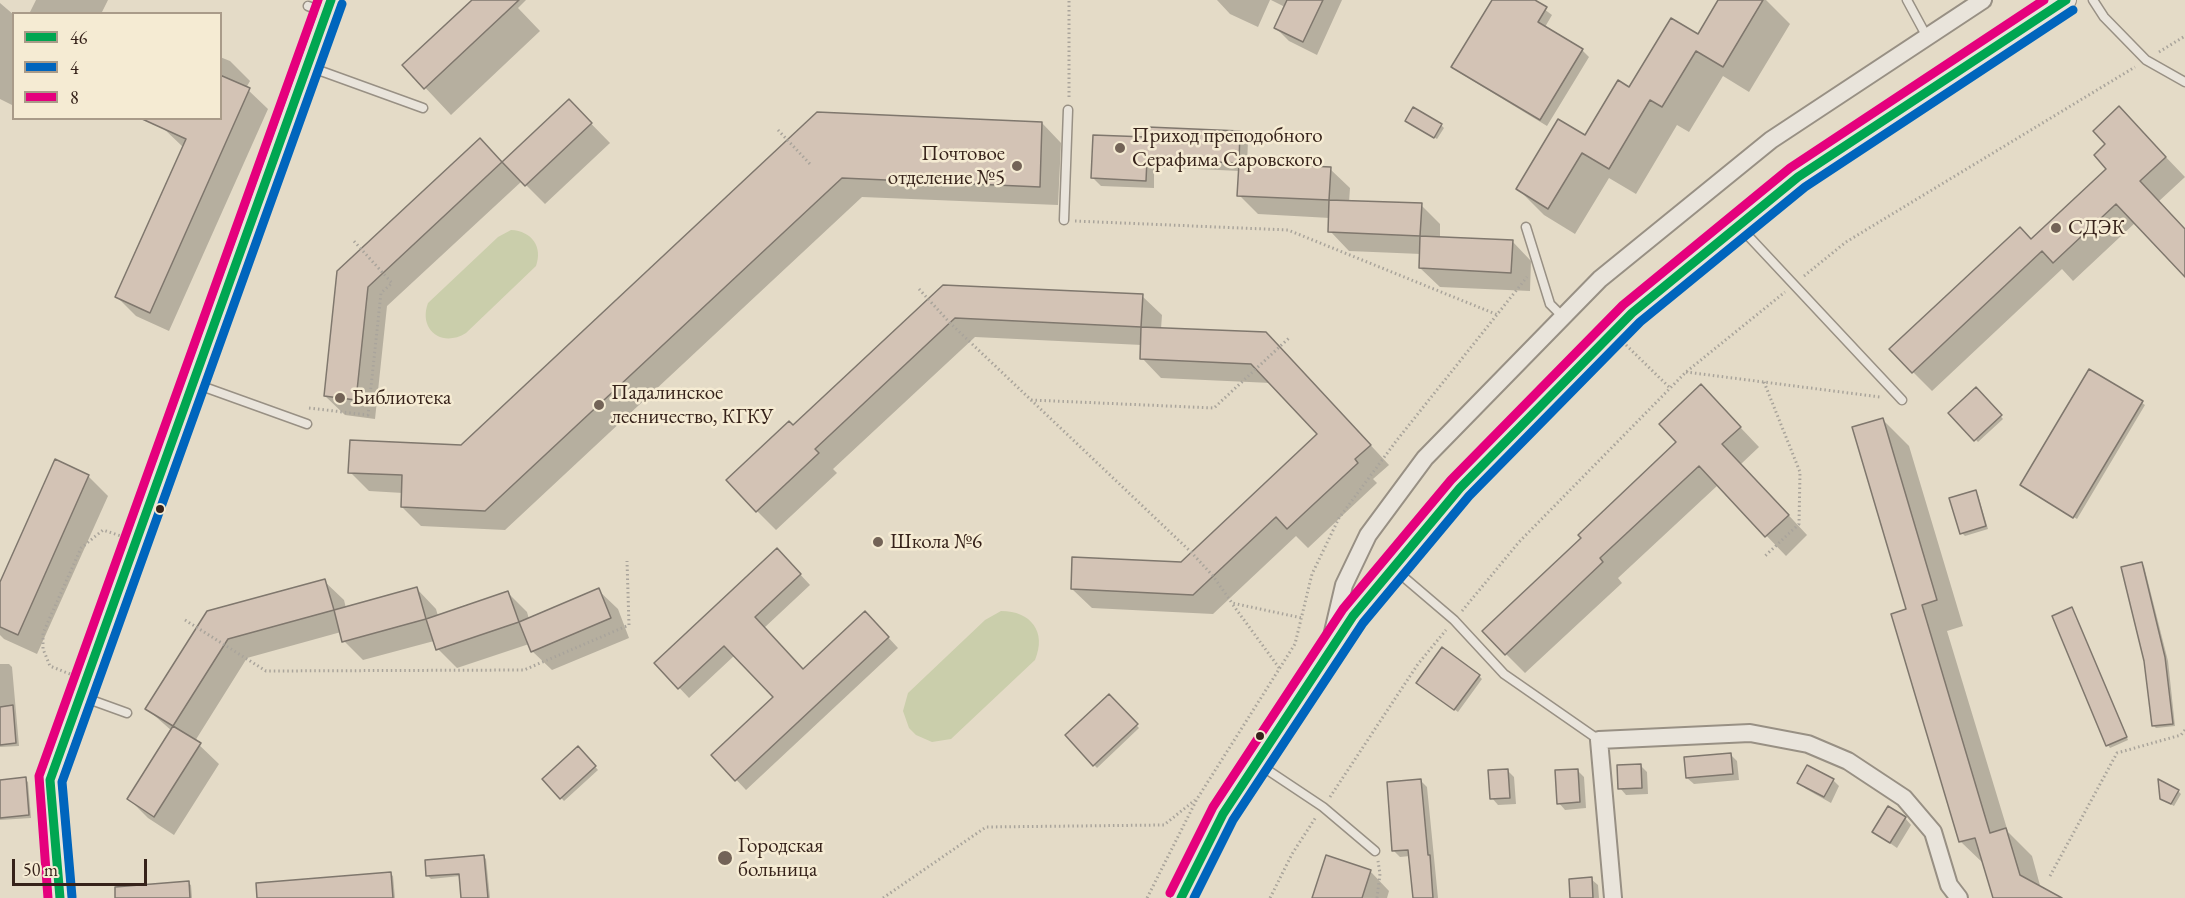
<!DOCTYPE html>
<html>
<head>
<meta charset="utf-8">
<style>
  body { margin:0 }
  #map { position:relative; width:2185px; height:898px; overflow:hidden; background:#e4dbc7; font-family:"EB Garamond",serif }
  canvas { display:block }
  .legend { position:absolute; left:12px; top:12px; width:210px; height:108px; box-sizing:border-box; background:#f5ebd3; border:2px solid #a99b89; margin:0; padding:8px 10px; list-style:none; font-size:18px; color:#36221a }
  .legend li { display:flex; align-items:center; gap:12px; height:30px }
  .legend b { width:30px; border:2px solid #a99b89 }
  .scale { position:absolute; left:12px; top:859px; width:135px; height:27px; box-sizing:border-box; border:3px solid #36221a; border-top:0; padding-left:8px; font-size:18px; line-height:21px; white-space:nowrap; color:#36221a; -webkit-text-stroke:4px #f5ebd3; paint-order:stroke }
</style>
</head>
<body>
<div id="map">
<canvas width="2185" height="898"></canvas>
<ul class="legend">
<li><b style="height:8px;background:#00a651"></b>46</li>
<li><b style="height:8px;background:#0065bd"></b>4</li>
<li><b style="height:8px;background:#e5007d"></b>8</li>
</ul>
<div class="scale">50 m</div>
</div>
<script>
const ctx = document.querySelector('canvas').getContext('2d');
ctx.lineJoin = 'round';
function fillPath(path, color) {
  ctx.fillStyle = color;
  ctx.fill(path, 'evenodd');
}
function trace(path, color, width, dash) {
  ctx.strokeStyle = color;
  ctx.lineWidth = width;
  ctx.lineCap = dash ? 'butt' : 'round';
  ctx.setLineDash(dash || []);
  ctx.stroke(path);
}
function write(font, color, halo, rows, align = 'center') {
  ctx.font = font + ' "EB Garamond",serif';
  ctx.lineWidth = 5;
  ctx.setLineDash([]);
  ctx.textBaseline = 'middle';
  ctx.strokeStyle = halo;
  ctx.fillStyle = color;
  for (const [text, x, y, turn = 0] of rows) {
    ctx.save();
    ctx.translate(x, y);
    ctx.rotate((+turn || 0) * Math.PI / 180);
    ctx.textAlign = isNaN(turn) ? turn : align;
    if (halo) ctx.strokeText(text, 0, 0);
    ctx.fillText(text, 0, 0);
    ctx.restore();
  }
}
const green = new Path2D(`
  M511,230C532,231 543,247 536,266L466,333C442,348 418,330 428,303L498,237Z
  M1001,611C1031,611 1047,632 1035,660L951,739L932,742L916,735L909,728L903,711L908,693L985,620Z`);
const shadow = new Path2D(`
  M36,0H108L101,14H29Z
  M474,0H526L518,8L540,31L451,115L404,65Z
  M1217,0H1270L1258,27L1230,14Z
  M1271,0H1342L1317,55L1289,41L1276,28L1285,7Z
  M1493,0H1532L1552,15L1545,27L1582,50L1589,57L1547,126L1460,73L1453,67Z
  M1720,0H1766L1790,24L1749,92L1723,76L1689,132L1677,125L1636,194L1609,178L1575,234L1544,215L1518,189L1585,137L1630,89L1698,36Z
  M0,3L14,15V106L0,99Z
  M220,57L230,61L250,81L246,88L268,109L169,331L136,316L117,297L183,147L162,127L220,118Z
  M569,101L610,143L545,204L522,181L387,306L375,419L345,415L325,396L339,272L480,140L503,163Z
  M818,114L1042,123L1061,143L1058,205L862,197L505,530L421,526L402,507L403,493L369,491L350,472L462,446Z
  M1410,123L1441,125L1444,128L1437,139Z
  M2138,128L2185,177L2158,202L2185,230V274L2136,222L2073,281L2062,269L1932,391L1913,372L2031,241L2108,169Z
  M1239,132L1248,141L1247,165L1330,169L1350,188L1349,202L1421,205L1440,224V238L1512,241L1531,261L1530,291L1440,287L1420,268L1421,254L1349,251L1330,231V218L1258,214L1239,195L1240,171L1154,167V188L1101,186L1093,178L1149,139Z
  M943,287L1142,296L1162,315L1161,329L1285,353L1389,465L1373,479L1377,483L1308,548L1296,536L1213,614L1092,608L1072,589L1181,563L1319,434L1271,383L1161,378L1142,358V345L975,337L833,469L837,473L776,530L757,511L793,427Z
  M1976,389L2003,419L1978,442L1950,413Z
  M2142,403L2145,405L2077,519L2024,488Z
  M1720,406L1759,447L1741,464L1807,535L1786,556L1718,485L1618,578L1622,583L1525,673L1506,654L1583,539Z
  M1883,420L1909,446L1963,626L1947,631L2008,832L2032,856L2041,889L2059,898H1995L1985,865L1960,841L1908,610Z
  M56,461L88,476L108,496L37,654L4,639L0,635V585Z
  M1975,492L1978,495L1988,529L1965,536L1962,533Z
  M787,560L810,585L764,628L804,670L875,623L898,648L746,790L713,755L775,697L735,655L689,698L656,663Z
  M2141,563L2144,566L2168,661L2175,726L2156,728L2153,725Z
  M324,581L344,600L346,608L417,589L436,609L438,616L508,593L527,612L529,619L598,590L618,609L629,638L552,670L532,651L529,644L457,668L438,649L434,641L363,660L344,641L341,632L247,658L195,741L219,764L174,835L148,818L129,799L172,731L147,709L208,612Z
  M2072,609L2128,740L2110,748L2108,745Z
  M0,664H9L12,667L19,746L0,747Z
  M1479,676L1482,679L1458,712L1421,685Z
  M1109,696L1139,728L1097,768L1067,736Z
  M578,748L598,770L564,801L544,779Z
  M1730,754L1737,761L1739,780L1694,784L1687,778Z
  M1641,766L1647,772L1648,794L1626,795L1620,788Z
  M1507,770L1514,777L1516,804L1498,805L1492,798Z
  M1577,770L1584,777L1586,808L1565,810L1559,803Z
  M25,779L28,782L31,818L0,820V781Z
  M1833,780L1839,786L1831,803L1806,789L1799,783Z
  M1421,781L1427,787L1438,898H1414L1410,856L1400,857L1394,851Z
  M2178,791L2181,794L2174,806L2165,801Z
  M1905,818L1911,825L1897,848L1874,832Z
  M484,857L486,859L490,898H462L460,876L431,879L428,876Z
  M1370,871L1389,891L1387,898H1313Z
  M390,873L393,876L395,898H258Z
  M1591,879L1598,885L1599,898H1572Z
  M188,883L191,885L192,898H126Z`);
const building = new Path2D(`
  M472,0H519L424,89L402,65Z
  M1287,0H1323L1303,42L1274,28Z
  M1492,0H1535L1547,7L1538,22L1583,49L1540,120L1451,67Z
  M1718,0H1763L1723,67L1696,51L1662,107L1650,100L1609,169L1582,153L1548,209L1516,189L1558,119L1585,135L1618,80L1629,87L1671,18L1698,34Z
  M220,75L250,88L150,313L115,297L186,139L140,118H220Z
  M569,99L592,123L525,186L502,162Z
  M2119,106L2166,157L2140,181L2185,229V277L2116,204L2053,263L2042,251L1912,373L1889,349L2020,227L2031,239L2106,169L2094,155L2105,144L2093,131Z
  M1413,107L1442,124L1434,138L1405,121Z
  M817,112L1042,122L1040,187L842,178L485,511L401,507L402,475L348,473L350,440L461,445Z
  M1148,127L1240,131L1239,163L1147,159L1146,181L1091,178L1093,135L1147,137Z
  M480,138L502,162L368,287L356,400L324,396L337,271Z
  M1239,163L1331,167L1329,200L1237,196Z
  M1329,200L1422,203L1420,236L1328,232Z
  M1420,236L1513,240L1511,273L1419,268Z
  M943,285L1143,294L1141,327L955,318L815,449L819,453L756,512L726,480L789,421L793,425Z
  M1141,327L1266,332L1371,445L1355,459L1358,463L1287,529L1276,517L1193,595L1071,589L1072,557L1181,562L1317,434L1251,364L1140,359Z
  M2089,369L2143,401L2073,518L2020,485Z
  M1701,384L1741,427L1722,444L1789,515L1765,537L1699,466L1600,558L1603,562L1505,655L1482,631L1581,538L1578,535L1676,442L1659,424Z
  M1976,387L2002,415L1974,441L1948,413Z
  M1883,418L1937,600L1922,605L1990,833L2006,828L2020,875L2062,898H1993L1975,838L1959,842L1891,614L1906,609L1852,427Z
  M55,459L89,475L18,635L0,627V582Z
  M1976,490L1986,526L1960,534L1949,498Z
  M777,548L801,574L755,617L803,669L865,611L889,637L735,781L711,755L773,697L724,646L678,689L654,663Z
  M2142,562L2165,657L2173,724L2152,726L2144,661L2121,567Z
  M325,579L334,610L228,639L173,726L145,709L207,611Z
  M417,587L426,619L342,642L334,610Z
  M599,588L611,618L531,652L519,622Z
  M508,591L519,622L436,650L426,619Z
  M2072,607L2127,737L2106,746L2052,616Z
  M1442,647L1480,675L1454,710L1416,683Z
  M1109,694L1138,724L1093,766L1065,735Z
  M13,705L16,743L0,745V707Z
  M173,726L201,743L154,817L127,799Z
  M578,746L596,766L560,799L542,779Z
  M1731,753L1733,774L1686,778L1684,757Z
  M1641,764L1642,788L1618,789L1617,765Z
  M1807,765L1834,779L1824,797L1797,783Z
  M1508,769L1510,798L1490,799L1488,770Z
  M1578,769L1580,802L1557,804L1555,770Z
  M26,777L29,815L0,818V780Z
  M1421,779L1428,855H1430L1433,898H1413L1408,850L1392,851L1387,782Z
  M2158,779L2179,790L2171,804L2160,799Z
  M1888,806L1906,817L1890,843L1872,832Z
  M484,855L488,898H461L459,874L426,876L425,860Z
  M1326,855L1371,870L1362,898H1312Z
  M391,872L393,898H257L256,883Z
  M1592,877L1593,898H1570L1569,879Z
  M189,881L190,898H115V887Z`);
const path = new Path2D(`
  M2159,52L2185,36
  M1069,97V0
  M778,130L810,164
  M1075,221L1288,230L1498,315
  M1804,276L1846,242L2135,67
  M919,289L950,323L1191,552L1213,576L1232,603L1302,618
  M1626,345L1670,388
  M1686,372L1880,397
  M1764,382L1800,472L1799,524L1765,556
  M1031,400L1214,408L1289,338
  M309,408L368,415L381,293L392,283L352,239
  M1233,605L1280,669
  M1462,611L1519,542L1686,372L1785,292
  M185,620L266,671L524,670L629,625L627,561
  M70,674L50,666L43,649V633L81,548L103,530L121,536
  M1330,797L1418,664L1446,630
  M2050,876L2117,753L2181,735L2185,730
  M883,898L986,827L1164,825L1195,800
  M1147,898L1197,799L1295,644L1312,574L1339,518L1397,440L1527,277
  M1270,898L1292,854L1316,817
  M1377,898L1380,874L1378,861`);
const service = new Path2D(`
  M1907,0L1927,37
  M2093,0L2104,17L2146,60L2185,82
  M308,6L326,13
  M307,66L423,108
  M1064,220L1068,110
  M1739,226L1902,400
  M1526,227L1550,304L1563,317
  M193,383L307,424
  M1393,568L1454,620L1504,674L1599,740
  M80,696L127,713
  M1257,763L1323,807L1375,851`);
const minor = new Path2D(`
  M1329,649L1344,585L1368,535L1425,458L1600,279L1771,140L1983,0
  M60,898L50,780L331,0
  M1613,898L1599,740L1750,733L1808,744L1848,761L1904,798L1933,832L1949,885L1959,898`);
const tertiary = new Path2D(`
  M1181,898L1223,814L1353,616L1460,488L1632,313L1798,177L2066,0`);
const bus1 = new Path2D(`
  M60,898L50,780L331,0
  M1181,898L1223,814L1353,616L1460,488L1632,313L1798,177L2066,0`);
const bus2 = new Path2D(`
  M72,897L62,782L342,4
  M1194,898L1233,820L1363,623L1469,496L1640,322L1805,187L2073,10`);
const bus3 = new Path2D(`
  M1170,893L1213,807L1343,609L1451,480L1623,305L1790,168L2044,0
  M48,898L39,776L318,0`);
const markers = [
  [1120,148,6,"#736357"],
  [1017,166,6,"#736357"],
  [2056,228,6,"#736357"],
  [340,398,6,"#736357"],
  [599,405,6,"#736357"],
  [160,509,5,"#36221a"],
  [878,542,6,"#736357"],
  [1260,736,5,"#36221a"],
  [725,858,8,"#736357"]
];
const poiNames = [
  ["Приход преподобного",1132,136],
  ["Серафима Саровского",1132,160],
  ["Почтовое",1005,154,"right"],
  ["отделение №5",1005,178,"right"],
  ["СДЭК",2068,228],
  ["Падалинское",611,393],
  ["лесничество, КГКУ",611,417],
  ["Библиотека",352,398],
  ["Школа №6",890,542],
  ["Городская",738,846],
  ["больница",738,870]
];
fillPath(green, '#caceab');
fillPath(shadow, '#0003');
fillPath(building, '#d3c3b5');
trace(building, '#7f776d', 1.5);
trace(service, '#989084', 11);
trace(minor, '#989084', 20);
trace(tertiary, '#989084', 22);
trace(path, '#a9a49b', 3, [1.5, 3]);
trace(service, '#e9e4db', 8);
trace(minor, '#e9e4db', 16);
trace(tertiary, '#e9e4db', 20);
trace(bus1, '#00a651', 9);
trace(bus2, '#0065bd', 9);
trace(bus3, '#e5007d', 9);
for (const [x, y, r, color] of markers) {
  const dot = new Path2D();
  dot.arc(x, y, r, 0, 2 * Math.PI);
  ctx.fillStyle = color;
  ctx.fill(dot);
  trace(dot, '#f5ebd3', 2);
}
write('21px', '#36221a', '#f5ebd3', poiNames, 'left');
</script>
</body>
</html>
